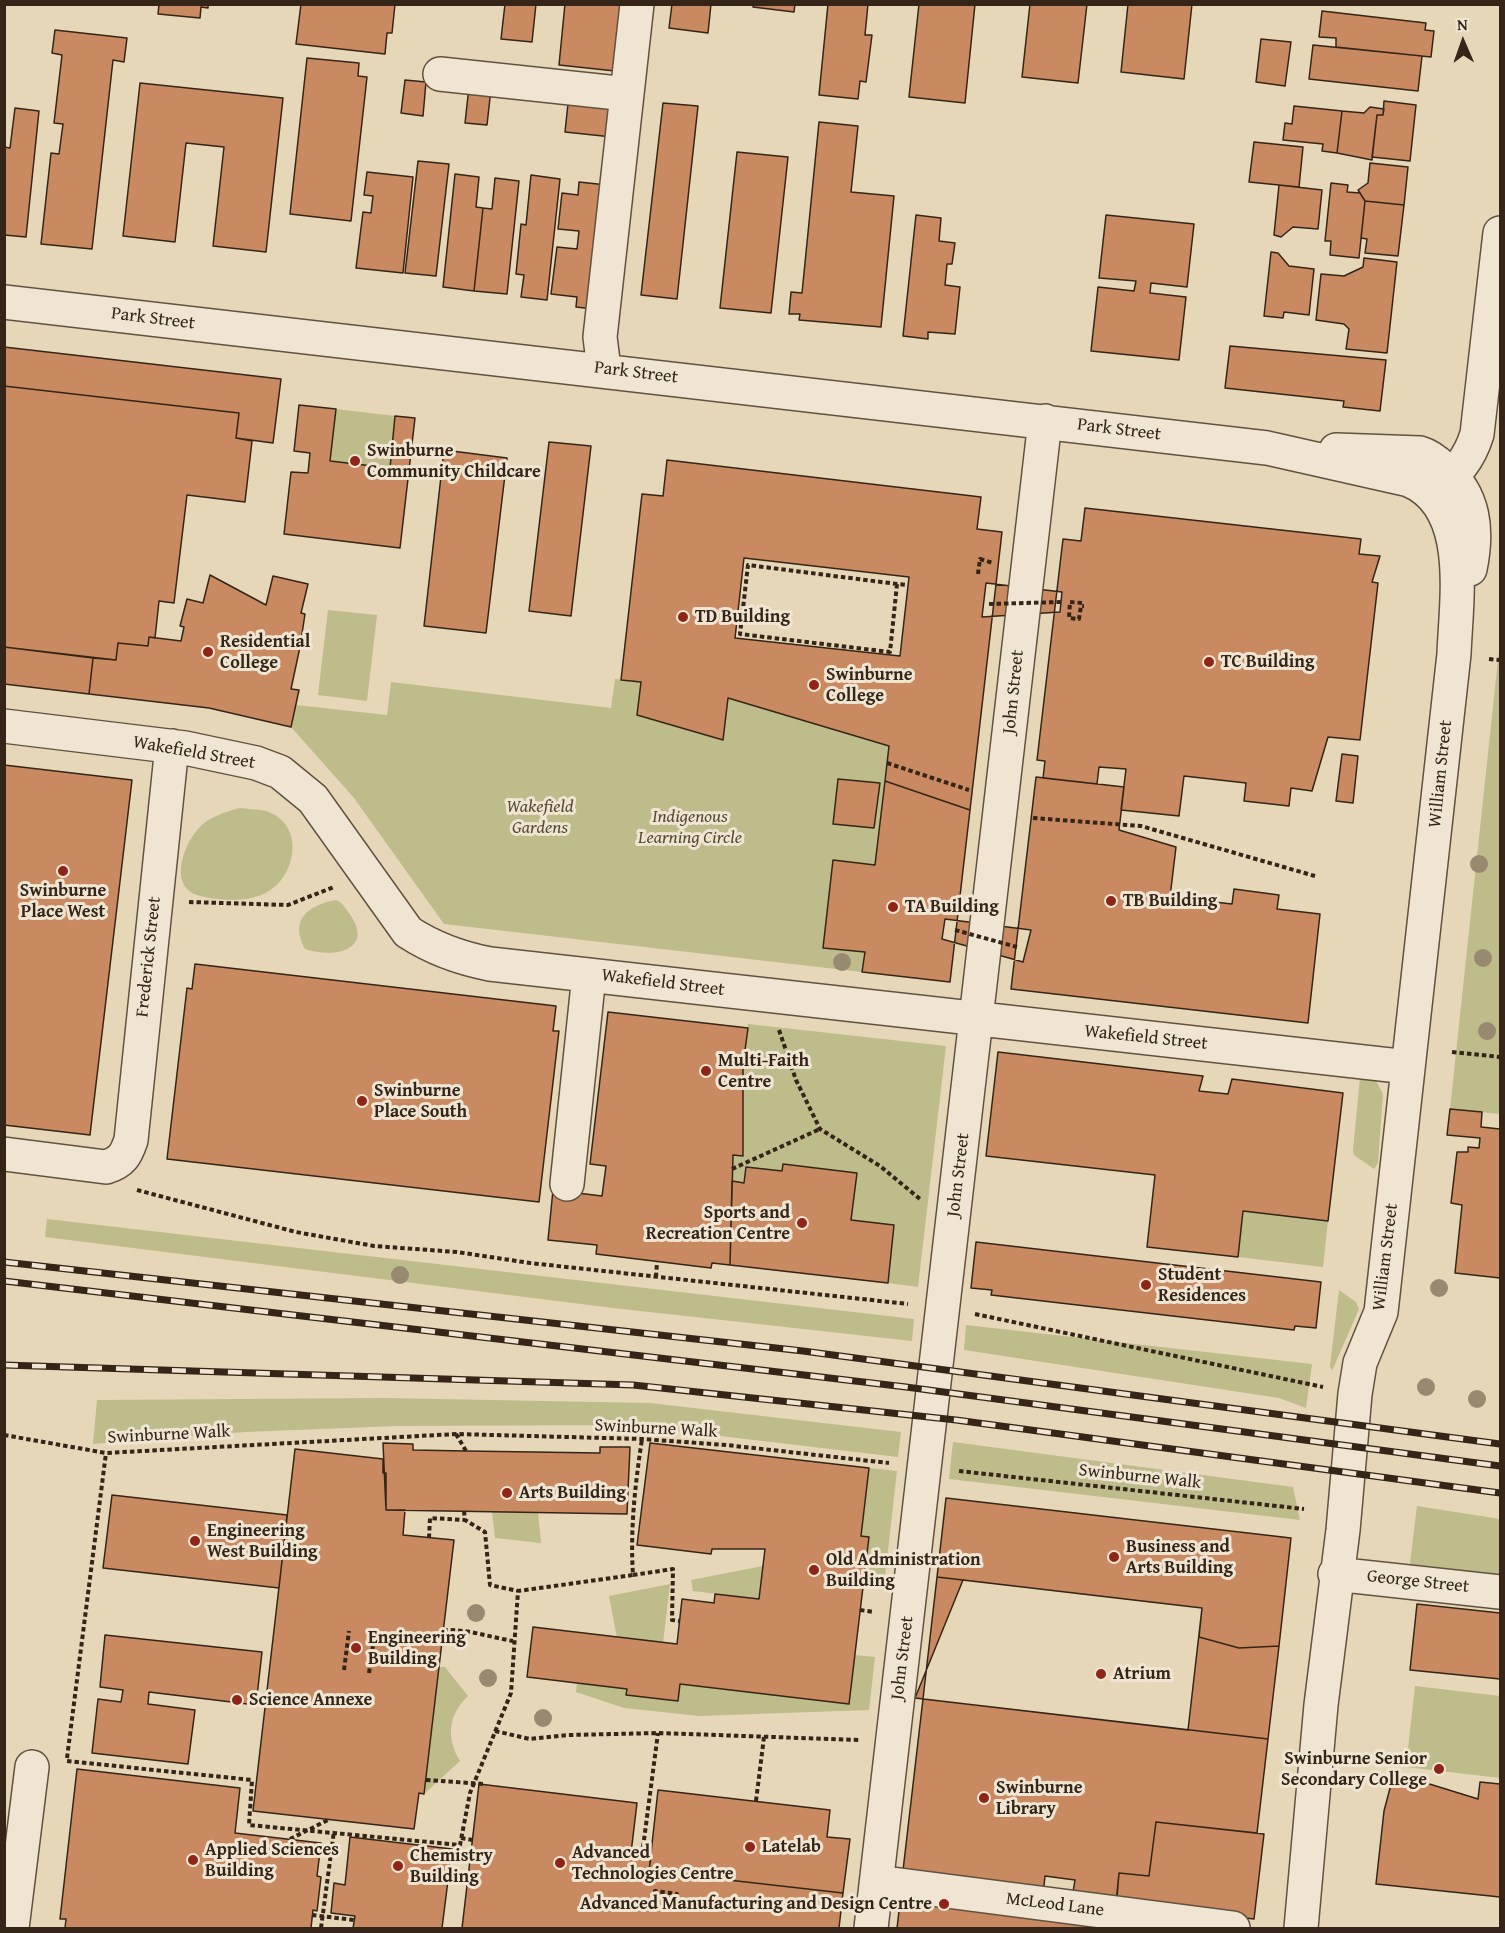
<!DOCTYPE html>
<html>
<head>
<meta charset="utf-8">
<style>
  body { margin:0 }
  #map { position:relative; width:1505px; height:1933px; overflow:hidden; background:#e7d7b9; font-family:"Gentium Book Plus",serif }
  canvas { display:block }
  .frame { position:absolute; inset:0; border:6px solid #342518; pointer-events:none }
  .north { position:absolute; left:1433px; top:12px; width:60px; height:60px; -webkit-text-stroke:4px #efe5d2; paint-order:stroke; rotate:358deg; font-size:16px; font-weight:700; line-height:24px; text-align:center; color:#342518 }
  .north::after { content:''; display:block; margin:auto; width:21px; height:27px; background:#342518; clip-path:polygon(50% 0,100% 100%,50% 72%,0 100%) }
</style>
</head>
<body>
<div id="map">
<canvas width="1505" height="1933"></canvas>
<div class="frame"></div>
<div class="north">N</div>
</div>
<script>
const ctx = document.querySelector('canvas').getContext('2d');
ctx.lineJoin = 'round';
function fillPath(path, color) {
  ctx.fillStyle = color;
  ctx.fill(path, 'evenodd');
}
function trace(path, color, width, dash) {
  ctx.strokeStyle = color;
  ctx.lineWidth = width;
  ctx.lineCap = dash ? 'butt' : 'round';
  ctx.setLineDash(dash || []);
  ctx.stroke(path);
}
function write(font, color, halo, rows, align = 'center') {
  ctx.font = font + ' "Gentium Book Plus",serif';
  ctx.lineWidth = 6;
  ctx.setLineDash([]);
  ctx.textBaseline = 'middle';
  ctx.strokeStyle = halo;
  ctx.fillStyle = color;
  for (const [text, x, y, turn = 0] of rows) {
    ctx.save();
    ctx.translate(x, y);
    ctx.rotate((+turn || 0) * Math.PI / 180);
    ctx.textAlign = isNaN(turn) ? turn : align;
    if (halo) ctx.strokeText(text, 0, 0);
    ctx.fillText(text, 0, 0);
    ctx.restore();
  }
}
const green = new Path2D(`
  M336,409L395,416L390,468L330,461Z
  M328,610L377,615L367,701L318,695Z
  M1500,641V1114L1450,1109Z
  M615,679L641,682L637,715L722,740L728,698L889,746L875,865L823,947L865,952L862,972L444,924L354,798L291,727L296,705L387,715L391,682L611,708Z
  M239,808C247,809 257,809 266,811C304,823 298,873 269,891C251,903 217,901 197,895C167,885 185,840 202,825C212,816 226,812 239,808Z
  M336,900C343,903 345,908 349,913C376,950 334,959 305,949C289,920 308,905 336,900Z
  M748,1024L946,1046L918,1287L888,1283L894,1225L851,1220L856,1173L783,1164L782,1171L746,1167L744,1183L732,1181L733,1155H743V1065Z
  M1362,1075L1375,1079L1383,1094L1378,1163L1374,1169L1354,1155L1353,1150L1360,1078Z
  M1243,1211L1328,1221L1323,1267L1238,1257Z
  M47,1219L914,1319L912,1341L613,1308L45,1237Z
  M1339,1290L1356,1302L1359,1309L1332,1371L1330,1366Z
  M966,1325L1312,1364L1306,1408L1279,1398L964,1350Z
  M385,1398L650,1403L901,1432L898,1457L627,1425L398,1426L245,1432L93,1444L97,1400Z
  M953,1442L1293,1487L1300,1520L949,1479Z
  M869,1468L897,1471L885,1577L864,1575L869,1537L861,1536Z
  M1417,1506L1500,1519V1582L1409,1571Z
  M492,1512H538L541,1543L495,1538Z
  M763,1566L759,1599L693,1591L691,1580Z
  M670,1584L663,1643L617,1638L609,1596Z
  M855,1655L875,1657L869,1710L699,1716L624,1708L576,1692L577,1683L627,1689L626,1694L678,1701L680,1684L849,1704Z
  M439,1667H445L468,1696C448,1715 446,1738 460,1761L424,1794Z
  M1415,1686L1500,1696V1778L1406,1767Z`);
const building = new Path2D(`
  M159,4H208V8L201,7L200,18L158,14Z
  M301,4H395L392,33H387L385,54L296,44Z
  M505,4H536L532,42L501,39Z
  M565,4H623L615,71L559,65Z
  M672,4H711L708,33L669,28Z
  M754,4H795L794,12L753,7Z
  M828,4H868L865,35H872L866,82L860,81L858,99L819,95Z
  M919,4H975L965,103L909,97Z
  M1030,4H1087L1078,83L1022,77Z
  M1128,4H1192L1184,79L1121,72Z
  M1322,11L1426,23L1425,30L1434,31L1431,57L1336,47V38L1319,37Z
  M55,30L127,38L124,62L113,60L92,249L41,244L51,153L59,154L63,124L54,123L62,55L52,53Z
  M1261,39L1291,42L1285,86L1256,82Z
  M1313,45L1422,56L1418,91L1309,79Z
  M307,58L359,63L358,76L367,77L351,221L290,214Z
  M405,80L426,82L423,116L401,113Z
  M140,83L283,98L266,252L213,246L224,147L186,143L175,242L123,236Z
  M469,87L491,89L487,125L465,123Z
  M569,94L615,99L612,137L565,132Z
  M1384,101L1416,105L1410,161L1372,157L1377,115H1383Z
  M663,103L698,106L677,299L641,295Z
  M1294,106L1342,111L1337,153L1322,151L1323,144L1283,140L1285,123L1292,124Z
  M1370,107L1384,109L1383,115H1377L1372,160L1337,153L1342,111L1364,113Z
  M15,108L39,111L26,237L4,235V147L10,148Z
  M819,122L858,126L851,192L894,196L881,327L799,320L800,314H789L791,292L802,293Z
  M1254,142L1303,147L1299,187L1249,182Z
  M737,152L788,157L771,313L720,308Z
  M418,161L449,164L436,276L405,273Z
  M1370,163L1408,167L1404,205L1365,201L1358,190L1368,183Z
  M367,172L413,177L403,273L356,268L363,212L371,213L373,196L364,195Z
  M455,174L479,177L476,207L483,208L474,291L443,287Z
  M531,175L560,179L547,300L521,297L524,275L516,274L521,224L526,225Z
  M495,178L519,181L507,294L474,291L483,208L492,209Z
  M579,182L616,186L602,310L576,307L577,297L551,294L557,247L577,249L579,231L558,229L562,193L578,195Z
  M1331,183L1348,185L1347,192L1360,193L1365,201L1359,258L1330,255L1331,241H1325Z
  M1279,185L1322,190L1318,229L1293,227L1281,237L1274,235Z
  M1365,201L1404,205L1398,256L1365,253L1367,239L1361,238Z
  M916,215L941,218L939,241L955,243L952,264H947L945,285L960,287L955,334L928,332V339L903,336Z
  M1106,215L1194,224L1187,287L1151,283L1150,293L1186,297L1179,360L1091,351L1098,287L1134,291L1136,281L1099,278Z
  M1271,252L1278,253L1289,266L1314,269L1309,315L1284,312L1283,318L1264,316Z
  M1364,258L1397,262L1387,353L1346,349L1349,329L1344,324L1316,320L1321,274L1344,276L1363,267Z
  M1230,346L1386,360L1380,411L1343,407L1344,401L1225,388Z
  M4,347L281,379L273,443L236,438L239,413L4,386Z
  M4,386L239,413L236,438L252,441L245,502L187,495L174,603L159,601L155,638L149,637L148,646L118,643L116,660L4,647Z
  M299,405L336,409L330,461L390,468L395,416L415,418L400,548L284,534L291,472L308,473L310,453L294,451Z
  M549,442L591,446L571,616L529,611Z
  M444,450L507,458L486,633L424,626Z
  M667,460L981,497L977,529L1002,532L970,810L885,781L889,746L728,698L723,740L637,715L641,682L621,680L642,494L663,496ZM744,558L909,577L900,656L735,638Z
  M1085,508L1361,539L1359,554L1380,556L1372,582L1378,583L1360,740L1328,737L1312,791L1291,788L1289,806L1244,801L1246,783L1184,776L1179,816L1121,810L1126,769L1099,767L1097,784L1043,778L1045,761L1037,760L1063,539L1081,541Z
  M210,575L266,605L273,576L308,584L301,613L305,614L300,647L291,689L299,690L291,727L209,708L89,694L93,658L116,660L118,643L148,646L149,637L181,641L184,627L180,626L187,599L203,603Z
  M986,583L1062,592L1060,612L982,617Z
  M4,647L93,658L89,694L4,684Z
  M1342,754L1358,756L1353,803L1336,801Z
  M4,765L132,780L90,1135L4,1125Z
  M1036,777L1124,787L1119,830L1176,847L1170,897L1232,904L1234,889L1279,895L1277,909L1320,914L1308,1023L1011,989Z
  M838,779L880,783L874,828L833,824Z
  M885,781L970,810L950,982L862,972L865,952L823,948L833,860L875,865Z
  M945,919L1031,930L1023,962L942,939Z
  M195,964L556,1006L553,1031H559L539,1202L167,1159L187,988L192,989Z
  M608,1012L748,1028L743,1065V1156L733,1155L730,1265L712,1263L711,1268L596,1254L597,1245L548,1240L553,1190L602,1196L606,1166L590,1164Z
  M998,1052L1203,1076L1199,1091L1228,1094L1232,1079L1343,1093L1328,1221L1243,1211L1238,1257L1147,1247L1155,1175L986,1156Z
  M1450,1109L1482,1112L1481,1127L1500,1129V1278L1455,1273L1462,1205L1451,1203L1457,1152H1468V1147L1479,1148L1480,1138L1447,1135Z
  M783,1164L857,1173L851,1220L894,1225L888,1283L730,1265L732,1181L744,1183L746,1167L782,1171Z
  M976,1242L1321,1282L1316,1328L1295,1326L1294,1330L991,1295L992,1290L971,1288Z
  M383,1443L413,1444V1450L466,1451L600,1453V1447H630L627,1514L386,1510Z
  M650,1443L869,1468L861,1536L869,1537L849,1704L680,1684L678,1701L626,1695L627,1689L527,1677L533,1627L677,1644L682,1599L714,1603L715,1594L759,1599L765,1549H712L711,1554L637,1545Z
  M295,1449L383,1459V1473H386V1510H405L403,1535L454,1540L424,1794L419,1793L414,1829L253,1811Z
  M112,1495L287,1515L279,1588L103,1568Z
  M946,1498L1291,1538L1279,1646L1239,1648L1199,1637L1202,1608L937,1577Z
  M937,1577L1202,1608L1199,1637L1239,1648L1279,1646L1268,1739L923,1699Z
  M963,1580L1202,1608L1188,1730L915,1698Z
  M1417,1604L1500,1613V1679L1410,1670Z
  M105,1635L262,1652L256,1705L149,1692L148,1704L195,1710L188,1764L92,1753L98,1699L121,1702L123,1690L100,1687Z
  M923,1699L1268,1739L1257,1833L1156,1822L1149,1876L1119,1873L1117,1897L1073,1892L1075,1880L1045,1876L1043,1895L902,1879Z
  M77,1769L240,1788L235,1833L321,1843L317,1876L321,1877L317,1911L313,1910L311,1928H65L66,1919H60Z
  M1394,1773L1478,1799L1480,1782L1500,1784V1897L1376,1884L1384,1811Z
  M479,1784L637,1803L631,1853L651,1856L649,1871L843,1893L839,1928H462Z
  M658,1790L830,1810L827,1837L850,1839L843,1893L649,1871Z
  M1156,1822L1264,1834L1254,1919L1116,1903L1119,1873L1149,1876Z
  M350,1837L452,1849L442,1928H353L355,1916L331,1913L334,1883L345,1885Z
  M901,1894L1206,1928H897Z`);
const path = new Path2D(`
  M978,574L980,559L993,563
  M897,584L890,652L740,634L748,565L897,584L908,585
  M1082,603L1070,602L1069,618L1079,619L1081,606H1084
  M1489,659L1500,660
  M887,763L969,790
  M1033,818L1141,826L1315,876
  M189,902L288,905L334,887
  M779,1030L796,1080L820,1129L880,1166L920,1199
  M1452,1052L1500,1057
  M732,1169L820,1129
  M137,1190L296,1232L374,1246L457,1252L530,1263L908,1304
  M656,1277L657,1262
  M975,1314L1323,1387
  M456,1434L466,1451
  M4,1435L106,1453L456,1434L642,1439L726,1445L889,1463
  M959,1471L1304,1509
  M464,1511L465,1520L485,1532L490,1585L518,1591
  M429,1538L430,1518L465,1520
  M633,1575L673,1569L672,1620L680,1621
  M860,1610L874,1612
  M443,1630C468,1629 489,1637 513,1641
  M344,1670L349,1631
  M369,1673L375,1632
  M495,1731L530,1739L568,1735L658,1733L859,1740
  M67,1758L106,1453
  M67,1761L252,1780L249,1825L460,1845L470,1793L511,1693L518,1591L633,1575C630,1530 635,1485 642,1439
  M756,1801L764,1737
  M461,1838L473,1840
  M642,1855L658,1733
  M653,1908L655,1891L677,1894L675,1913
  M321,1928L334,1831`);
const minor = new Path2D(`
  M440,74L627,94
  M4,302L1189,439L1267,448L1409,480C1472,506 1456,599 1454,654L1381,1312L1360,1363L1355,1394L1343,1530L1321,1705L1301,1928
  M604,369L600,337L637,4
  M1336,450L1420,453C1430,456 1436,461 1443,468C1475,495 1478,530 1470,569
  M1436,488C1457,475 1470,457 1477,434L1500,233
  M4,726L185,748L256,763L280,772L313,799L408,932C434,949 459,958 490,964L1408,1067
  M4,1154L106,1167C122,1162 126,1155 131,1140L172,746
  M567,1184L589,975
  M1335,1574L1500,1592
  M877,1882L1233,1928
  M12,1928L32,1767
  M871,1928L1045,421`);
const rail = new Path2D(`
  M4,1262L803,1351L1500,1444
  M4,1281L906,1387L1500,1466
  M4,1365L633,1385L956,1420L1500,1493`);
const pathBridge = new Path2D(`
  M989,604L1061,602
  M955,930L1017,947
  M426,1780L484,1784
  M290,1839L330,1819
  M312,1915L354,1920`);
const trees = [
  [1479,864],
  [1483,958],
  [842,962],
  [1487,1031],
  [400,1275],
  [1439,1288],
  [1426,1387],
  [1477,1399],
  [476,1613],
  [488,1678],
  [543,1718]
];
const markers = [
  [355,461,6,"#8f2418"],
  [683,617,6,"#8f2418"],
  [208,652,6,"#8f2418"],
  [1209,662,6,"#8f2418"],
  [814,685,6,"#8f2418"],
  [63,871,6,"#8f2418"],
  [1111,901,6,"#8f2418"],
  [893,907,6,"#8f2418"],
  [706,1071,6,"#8f2418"],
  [362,1101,6,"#8f2418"],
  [802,1223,6,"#8f2418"],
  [1146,1285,6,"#8f2418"],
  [507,1493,6,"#8f2418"],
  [195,1541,6,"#8f2418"],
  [1114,1557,6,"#8f2418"],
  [814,1570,6,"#8f2418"],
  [356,1648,6,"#8f2418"],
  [1101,1674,6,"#8f2418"],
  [237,1700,6,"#8f2418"],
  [1439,1769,6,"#8f2418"],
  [984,1798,6,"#8f2418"],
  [750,1847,6,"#8f2418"],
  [193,1860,6,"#8f2418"],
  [560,1863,6,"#8f2418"],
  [398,1866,6,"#8f2418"],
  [944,1904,6,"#8f2418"]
];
const streetNames = [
  ["Park Street",153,319,7],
  ["Park Street",636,373,7],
  ["Park Street",1119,430,7],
  ["John Street",1014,692,-84],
  ["Wakefield Street",194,753,10],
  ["William Street",1441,774,-84],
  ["Frederick Street",149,957,-84],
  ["Wakefield Street",663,983,7],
  ["Wakefield Street",1146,1038,6],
  ["John Street",959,1175,-83],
  ["William Street",1386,1257,-83],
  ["Swinburne Walk",656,1429,3],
  ["Swinburne Walk",169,1435,-3],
  ["Swinburne Walk",1140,1477,6],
  ["George Street",1418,1582,6],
  ["John Street",903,1658,-83],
  ["McLeod Lane",1055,1905,7]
];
const poiNames = [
  ["Swinburne",367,451],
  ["Community Childcare",367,472],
  ["TD Building",695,617],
  ["Residential",220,642],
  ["College",220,663],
  ["TC Building",1221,662],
  ["Swinburne",826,675],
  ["College",826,696],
  ["Swinburne",63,891,"center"],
  ["Place West",63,912,"center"],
  ["TB Building",1123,901],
  ["TA Building",905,907],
  ["Multi-Faith",718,1061],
  ["Centre",718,1082],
  ["Swinburne",374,1091],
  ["Place South",374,1112],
  ["Sports and",790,1213,"right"],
  ["Recreation Centre",790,1234,"right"],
  ["Student",1158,1275],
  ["Residences",1158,1296],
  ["Arts Building",519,1493],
  ["Engineering",207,1531],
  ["West Building",207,1552],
  ["Business and",1126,1547],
  ["Arts Building",1126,1568],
  ["Old Administration",826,1560],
  ["Building",826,1581],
  ["Engineering",368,1638],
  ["Building",368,1659],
  ["Atrium",1113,1674],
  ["Science Annexe",249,1700],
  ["Swinburne Senior",1427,1759,"right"],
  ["Secondary College",1427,1780,"right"],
  ["Swinburne",996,1788],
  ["Library",996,1809],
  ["Latelab",762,1847],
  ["Applied Sciences",205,1850],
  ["Building",205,1871],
  ["Advanced",572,1853],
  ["Technologies Centre",572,1874],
  ["Chemistry",410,1856],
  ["Building",410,1877],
  ["Advanced Manufacturing and Design Centre",932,1904,"right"]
];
const parkNames = [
  ["Wakefield",540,807],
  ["Gardens",540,828],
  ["Indigenous",690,817],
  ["Learning Circle",690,838]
];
fillPath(green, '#bdbc8a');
fillPath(building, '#c98a61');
trace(building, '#342518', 1.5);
trace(minor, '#615240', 36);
trace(path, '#342518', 4, [4.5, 3]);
trace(minor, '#efe5d2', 33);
trace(rail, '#342518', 7);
trace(rail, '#efe5d2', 4.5, [14]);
trace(pathBridge, '#342518', 4, [4.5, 3]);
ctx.fillStyle = '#978a70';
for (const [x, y] of trees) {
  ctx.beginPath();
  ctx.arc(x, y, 9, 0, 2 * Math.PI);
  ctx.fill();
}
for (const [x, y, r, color] of markers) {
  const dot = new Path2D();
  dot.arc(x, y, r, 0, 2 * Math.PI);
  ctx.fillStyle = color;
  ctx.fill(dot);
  trace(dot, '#efe5d2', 2);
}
write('18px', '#342518', '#efe5d2', streetNames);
write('bold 18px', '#342518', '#efe5d2', poiNames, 'left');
write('italic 18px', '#564b34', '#efe5d2', parkNames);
</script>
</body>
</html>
